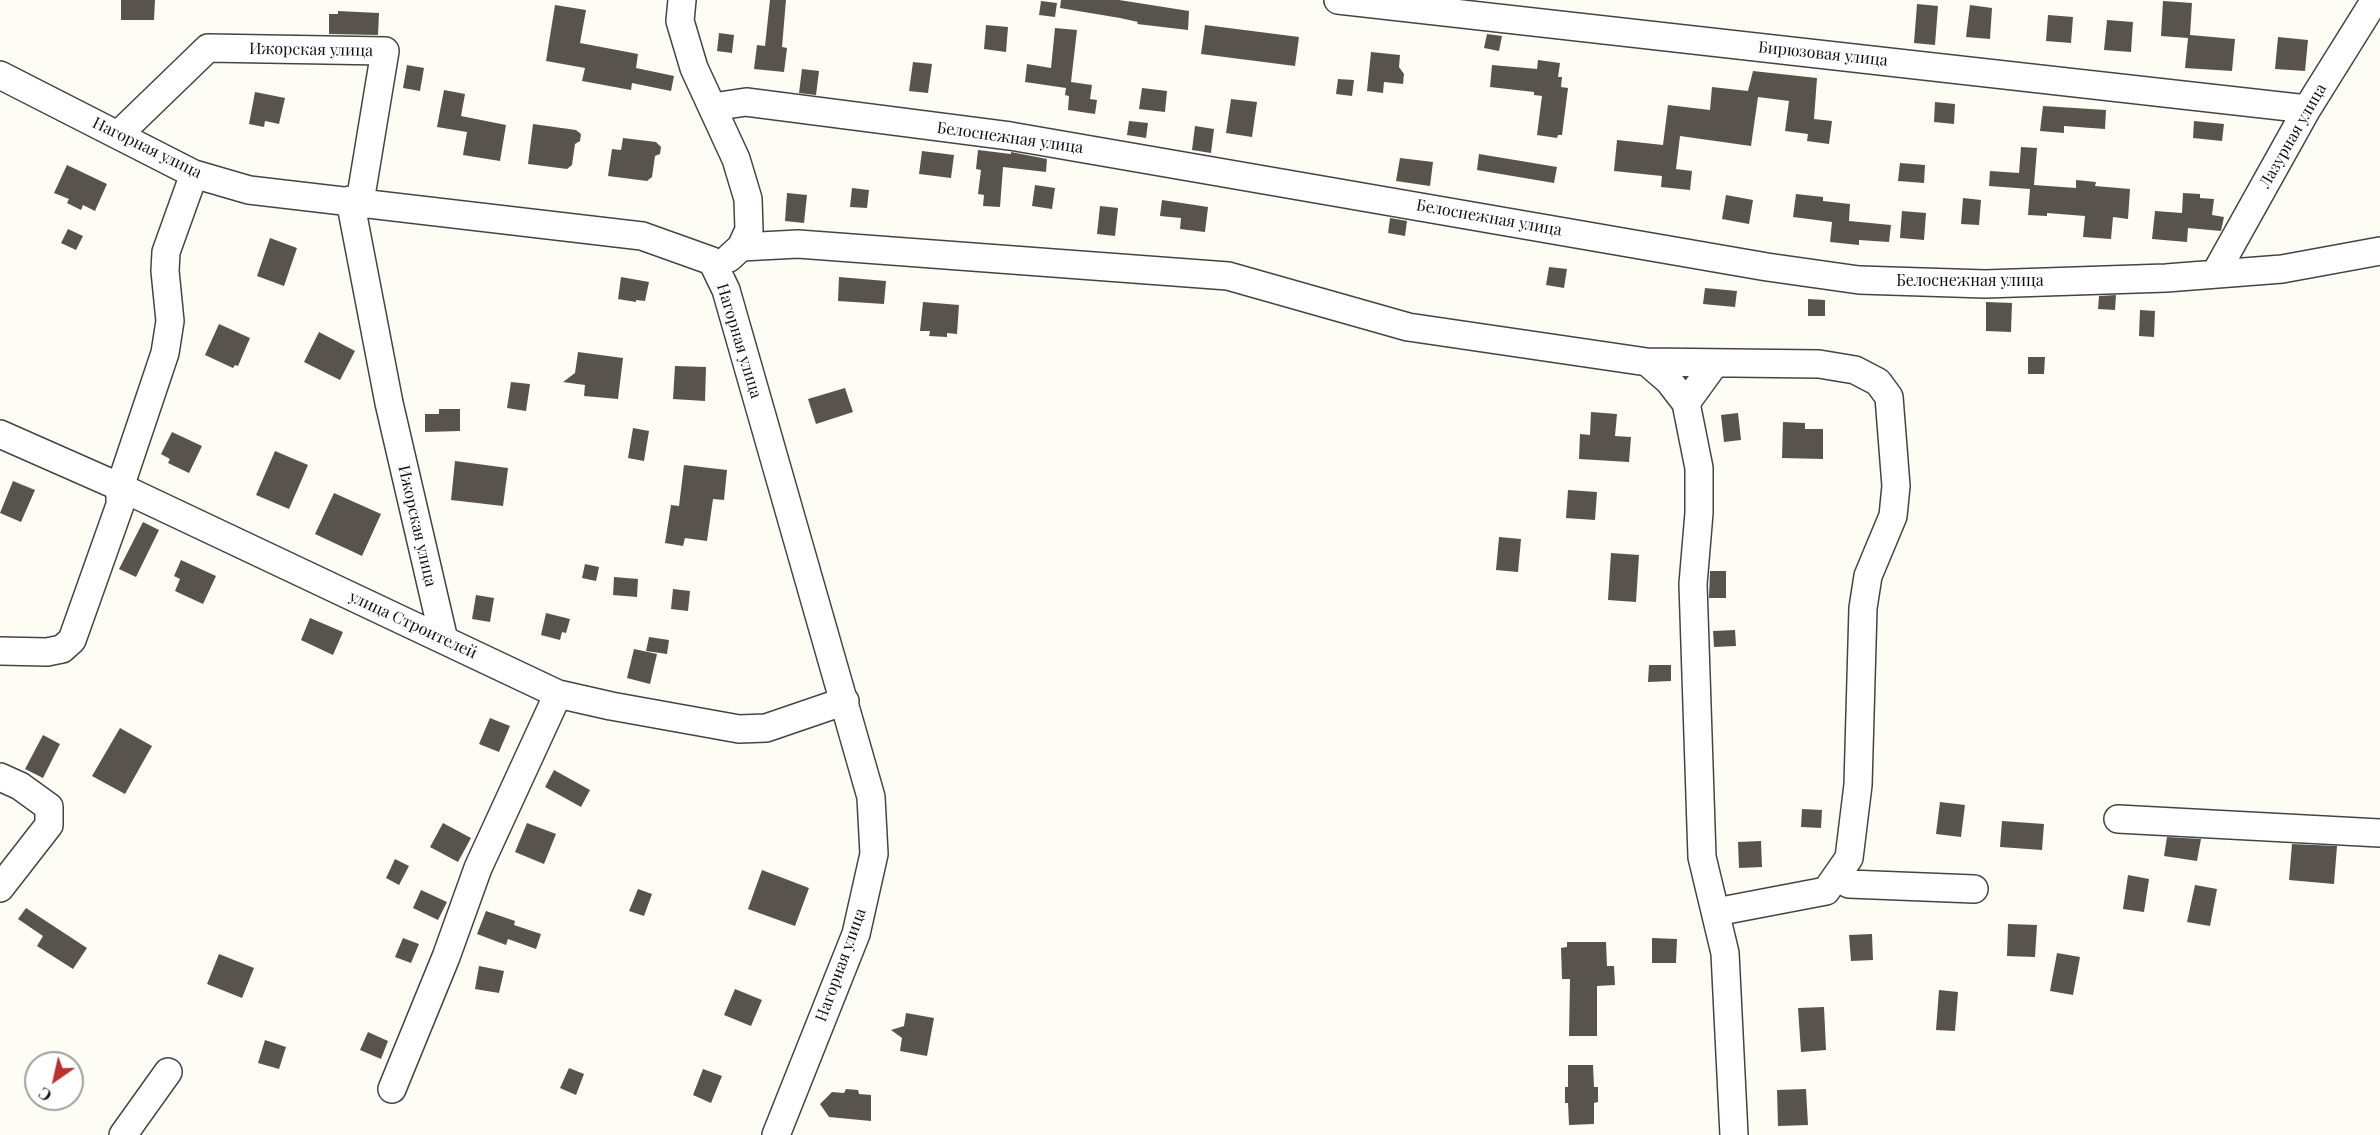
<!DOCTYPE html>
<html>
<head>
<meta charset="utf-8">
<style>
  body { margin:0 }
  #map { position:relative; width:2380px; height:1135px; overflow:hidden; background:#fefdf5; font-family:"Playfair Display",serif }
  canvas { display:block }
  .north { position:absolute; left:24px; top:1051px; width:60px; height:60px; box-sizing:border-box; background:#fff; border:2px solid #a0a0a0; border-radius:50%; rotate:214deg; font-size:16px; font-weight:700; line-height:24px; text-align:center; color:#111 }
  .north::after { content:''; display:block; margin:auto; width:21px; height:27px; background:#bb312f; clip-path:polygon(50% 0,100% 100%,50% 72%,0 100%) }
</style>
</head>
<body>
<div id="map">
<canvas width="2380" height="1135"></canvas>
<div class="north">С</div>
</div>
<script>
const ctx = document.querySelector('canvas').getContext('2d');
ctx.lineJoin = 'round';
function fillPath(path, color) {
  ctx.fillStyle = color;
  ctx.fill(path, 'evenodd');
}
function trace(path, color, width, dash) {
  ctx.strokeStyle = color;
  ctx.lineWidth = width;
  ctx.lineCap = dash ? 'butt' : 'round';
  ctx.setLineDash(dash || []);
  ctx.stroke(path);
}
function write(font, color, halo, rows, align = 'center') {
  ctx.font = font + ' "Playfair Display",serif';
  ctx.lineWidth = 6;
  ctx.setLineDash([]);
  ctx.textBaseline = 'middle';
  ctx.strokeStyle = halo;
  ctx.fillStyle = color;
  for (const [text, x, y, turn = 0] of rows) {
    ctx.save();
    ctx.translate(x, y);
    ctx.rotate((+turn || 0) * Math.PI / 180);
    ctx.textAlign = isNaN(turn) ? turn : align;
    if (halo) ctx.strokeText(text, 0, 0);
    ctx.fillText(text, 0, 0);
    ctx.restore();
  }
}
const building = new Path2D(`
  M121,0H155L154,20H121Z
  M770,0H786L782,47L787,48L784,72L754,69L757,45L765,46Z
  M1061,0H1119L1189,11L1188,30L1137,24L1138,22L1120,18L1060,8Z
  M1041,1L1057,3L1055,17L1039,15Z
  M2163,1L2192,3L2190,35L2235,39L2232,71L2185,68L2188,38L2161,36Z
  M1917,4L1938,6L1935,45L1914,43Z
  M555,5L586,10L580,43L638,54L636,68L674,76L671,91L632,83L631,90L582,81L585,68L546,61Z
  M1970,5L1992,8L1990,39L1966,37Z
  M338,11L379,13L378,35L329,34V14H338Z
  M2048,15L2073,17L2071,43L2046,41Z
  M2107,20L2133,22L2131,52L2104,50Z
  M986,25L1008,27L1006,52L984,49Z
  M1205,25L1299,37L1295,66L1201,54Z
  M1055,28L1077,30L1071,82L1092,85L1090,99L1097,100L1095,114L1068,110L1069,96L1065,95L1066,88L1025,82L1027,64L1051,68Z
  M719,33L734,35L732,53L717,51Z
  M1487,34L1502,36L1499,51L1484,48Z
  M2278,37L2308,40L2305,71L2275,69Z
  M1371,52L1400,55L1399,67L1404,74L1403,84L1384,82L1383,93L1367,91Z
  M1538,60L1560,63L1558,77H1562L1561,87L1568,88L1562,135H1558L1557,138L1537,135L1542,96L1534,95V92L1490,87L1492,65L1537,69Z
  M913,62L932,64L928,93L909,91Z
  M407,65L424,68L420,91L403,88Z
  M802,69L819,71L816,95L799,93Z
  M1753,71L1817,78L1814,119L1832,121L1829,144L1807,141L1808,134L1785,131L1789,101L1758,97L1751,146L1680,136L1676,169L1692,171L1690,190L1661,187L1662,176L1614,171L1617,140L1663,145L1668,105L1710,110L1712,87L1748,91Z
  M1338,79L1354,80L1352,96L1336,94Z
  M1142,88L1167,91L1165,112L1139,109Z
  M444,90L465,94L461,116L506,125L500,161L463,155L467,132L437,127Z
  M255,92L285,98L279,124L265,121L264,127L249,124Z
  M1231,99L1257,102L1252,137L1226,133Z
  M1935,102L1955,104L1954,124L1934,122Z
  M2043,106L2106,110L2105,129L2064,126V133L2040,131Z
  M1129,121L1148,123L1146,138L1127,135Z
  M2194,121L2224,124L2222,141L2193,138Z
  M533,124L576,130L581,134L580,141L575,144L572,165L567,169L528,164Z
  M1195,126L1214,129L1211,153L1192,150Z
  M623,138L656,142L661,147L660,154L655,156L652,177L647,181L608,176L612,149L621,150Z
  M2021,147L2037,148L2034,185L2076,188V180L2096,182L2095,186L2130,189L2128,219L2113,217L2111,239L2083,237L2085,216L2047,213V216L2028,215L2030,189L1989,186L1990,171L2019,173Z
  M978,150L1011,154V152L1047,159L1046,172L1003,167L1000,207L983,206L984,195L978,194L981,170L976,169Z
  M922,151L954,155L951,178L919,174Z
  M1479,154L1557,167L1554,183L1477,170Z
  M1400,158L1433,162L1430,186L1396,181Z
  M1900,163L1925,165L1924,183L1898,181Z
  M67,165L107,184L95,211L83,205L81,210L67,203L69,199L54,193Z
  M1035,185L1055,188L1052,209L1032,206Z
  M852,188L869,190L867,208L850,207Z
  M787,193L807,195L804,223L785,221Z
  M2183,193L2200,194V198L2214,199L2212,215L2224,217L2221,231L2188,228L2187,242L2152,239L2155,211L2182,213Z
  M1796,194L1823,197V201L1850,204L1849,221L1891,225L1889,242L1859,240V245L1830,242L1832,222L1793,217Z
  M1726,195L1753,200L1749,224L1722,219Z
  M1963,198L1981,200L1979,225L1961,224Z
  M1162,200L1208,207L1205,232L1180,229L1181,218L1160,216Z
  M1100,206L1118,208L1115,236L1097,234Z
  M1902,211L1926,213L1924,240L1900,238Z
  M1390,218L1407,221L1405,236L1388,233Z
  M68,229L83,236L76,250L61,243Z
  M270,238L297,248L284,286L257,276Z
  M1549,267L1567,269L1564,288L1546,285Z
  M621,277L649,282L645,301L636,300V302L618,299Z
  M839,277L886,281L884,304L838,301Z
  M1705,288L1737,291L1735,307L1703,304Z
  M2116,295L2115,310L2098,309L2099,296Z
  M1808,299L1825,300V316H1808Z
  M923,302L959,305L957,334L947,333V337L929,336L930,331H920Z
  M1986,302L2012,303L2011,332L1986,331Z
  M2140,310L2155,311L2154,337L2139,336Z
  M219,324L250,338L238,366L235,365L233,368L205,355Z
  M319,332L355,351L340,380L304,362Z
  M578,352L623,358L618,399L584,396L585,385L563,382L575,373Z
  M2028,357H2045L2044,374H2028Z
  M675,366L706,367L705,401L673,399Z
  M511,382L530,384L526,411L507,408Z
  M845,388L853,412L816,424L808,399Z
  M439,409H460V431L425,432V414H439Z
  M1591,412L1617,414L1615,436L1631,437L1629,462L1579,459L1580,434L1590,435Z
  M1738,413L1741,440L1724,442L1721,415Z
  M1783,422L1805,423V429H1823V459L1782,458Z
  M633,428L649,431L644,461L628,458Z
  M172,432L202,446L189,473L168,463L170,459L161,454Z
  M275,451L308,465L289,509L256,495Z
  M455,461L508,468L503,506L451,500Z
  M684,465L727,470L724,500L713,499L707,541L685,538L683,546L665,543L671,505L679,506Z
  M13,481L35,490L21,522L0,513Z
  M1568,490L1597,492L1595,520L1566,518Z
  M334,493L381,514L362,556L315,534Z
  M143,522L159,530L136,577L119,569Z
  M1499,537L1521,539L1518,572L1496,570Z
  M1611,553L1639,555L1636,602L1608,600Z
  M181,560L216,576L203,604L175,591L180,579L174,576Z
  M585,564L599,567L596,581L582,578Z
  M1710,571H1726V598H1709Z
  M614,577L638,579L637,597L613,595Z
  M673,589L690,591L688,611L671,609Z
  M476,595L494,598L490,622L472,619Z
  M546,613L570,619L566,633L562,632L560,640L541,635Z
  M310,618L343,632L333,655L301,640Z
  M1735,630L1736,646L1714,647L1713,631Z
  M649,637L669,640L667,654L646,651Z
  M634,649L657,654L650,684L627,678Z
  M1649,665H1671V681L1648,682Z
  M490,718L510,726L499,752L479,744Z
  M120,728L152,746L125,794L92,776Z
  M43,735L60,744L43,778L25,769Z
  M554,770L590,790L581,807L545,787Z
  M1940,802L1965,805L1961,837L1936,834Z
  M1802,809L1822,810L1821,828L1801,827Z
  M2002,821L2044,824L2042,850L2000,847Z
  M443,823L471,838L458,862L430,847Z
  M527,823L556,834L544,864L515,852Z
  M2167,837L2201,839L2197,861L2164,856Z
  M1761,841L1762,867L1739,868L1738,842Z
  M2292,844L2337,846L2334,884L2289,880Z
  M395,859L409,866L399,885L386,878Z
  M762,870L809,888L795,926L748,909Z
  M2128,875L2149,879L2144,912L2123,909Z
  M2195,885L2217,889L2210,926L2187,922Z
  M638,889L652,894L644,916L629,911Z
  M421,890L447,902L438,920L413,908Z
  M26,908L87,948L73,969L37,946L43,936L18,919Z
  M486,911L515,921L514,925L541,934L536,949L508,939L506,945L477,934Z
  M2008,924L2037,925L2035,957L2007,956Z
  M1872,934L1873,960L1851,961L1849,935Z
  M403,938L419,944L411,963L395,957Z
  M1652,938L1677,939L1676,963H1652Z
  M1567,942H1606L1607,966H1614L1615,985L1597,986V1036H1569L1570,979H1562L1561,948L1567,947Z
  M2057,953L2080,957L2073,995L2050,991Z
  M219,954L254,968L242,998L207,984Z
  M479,966L504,971L499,993L475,989Z
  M735,989L762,1000L751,1026L724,1015Z
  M1939,990L1958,992L1955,1031L1936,1030Z
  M1824,1007L1826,1050L1801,1052L1798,1008Z
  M906,1013L934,1018L927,1056L900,1051L902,1038L891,1030L904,1026Z
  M368,1032L388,1041L381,1059L360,1050Z
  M265,1040L286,1047L279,1069L258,1063Z
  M1568,1065H1593L1594,1087H1598V1102L1594,1103V1124L1569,1125L1568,1103H1565V1087H1568Z
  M569,1068L584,1074L576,1095L560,1088Z
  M703,1069L722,1076L711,1103L693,1095Z
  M846,1089L858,1090L859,1094L871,1095V1121L829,1117L820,1104L832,1092L844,1093Z
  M1806,1089L1808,1125L1778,1126L1777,1090Z`);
const minor = new Path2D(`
  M682,0L680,21L694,68L736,159L748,199L749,230L741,247L729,258
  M1338,0L2307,109
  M0,75L194,174L249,190L642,236L712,261L726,290L871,797L874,854L856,934L776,1135
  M713,107L746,102L1010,136L1767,267L1859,280L1985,284L2166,278L2282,269L2380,251
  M119,134L208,48L385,51L360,202
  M350,200L389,403L444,640
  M741,247L798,244L1228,276L1408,327L1647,362L1819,364L1855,370L1878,382L1889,397L1896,486L1893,516L1868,576L1863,608L1858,785L1849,858L1826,891L1716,912
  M2215,274L2307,109L2375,0
  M1647,362L1669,381L1686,403
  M1715,363L1686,403L1699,468V513L1693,584L1702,857L1725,953L1734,1135
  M0,434L120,487L558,694L611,706L739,729L766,728L845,701
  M0,651L47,652L62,649L72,640L120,505V487L165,353L170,321L165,271L166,252L194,174
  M0,777L20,786L49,807V825
  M2118,819L2380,833
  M1837,877L1849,884L1974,889
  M0,888L49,825
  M392,1089L446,957L478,868L558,694
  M123,1135L168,1072`);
const streetNames = [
  ["Ижорская улица",311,50,1],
  ["Бирюзовая улица",1823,54,6],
  ["Лазурная улица",2293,136,-60],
  ["Белоснежная улица",1010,138,8],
  ["Нагорная улица",147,148,26],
  ["Белоснежная улица",1489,218,10],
  ["Белоснежная улица",1970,281],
  ["Нагорная улица",739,341,73],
  ["Ижорская улица",417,526,77],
  ["улица Строителей",413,625,25],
  ["Нагорная улица",841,965,-70]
];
fillPath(building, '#59534e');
trace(minor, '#444', 30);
trace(minor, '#fff', 27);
write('16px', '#111', '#fff', streetNames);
</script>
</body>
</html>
